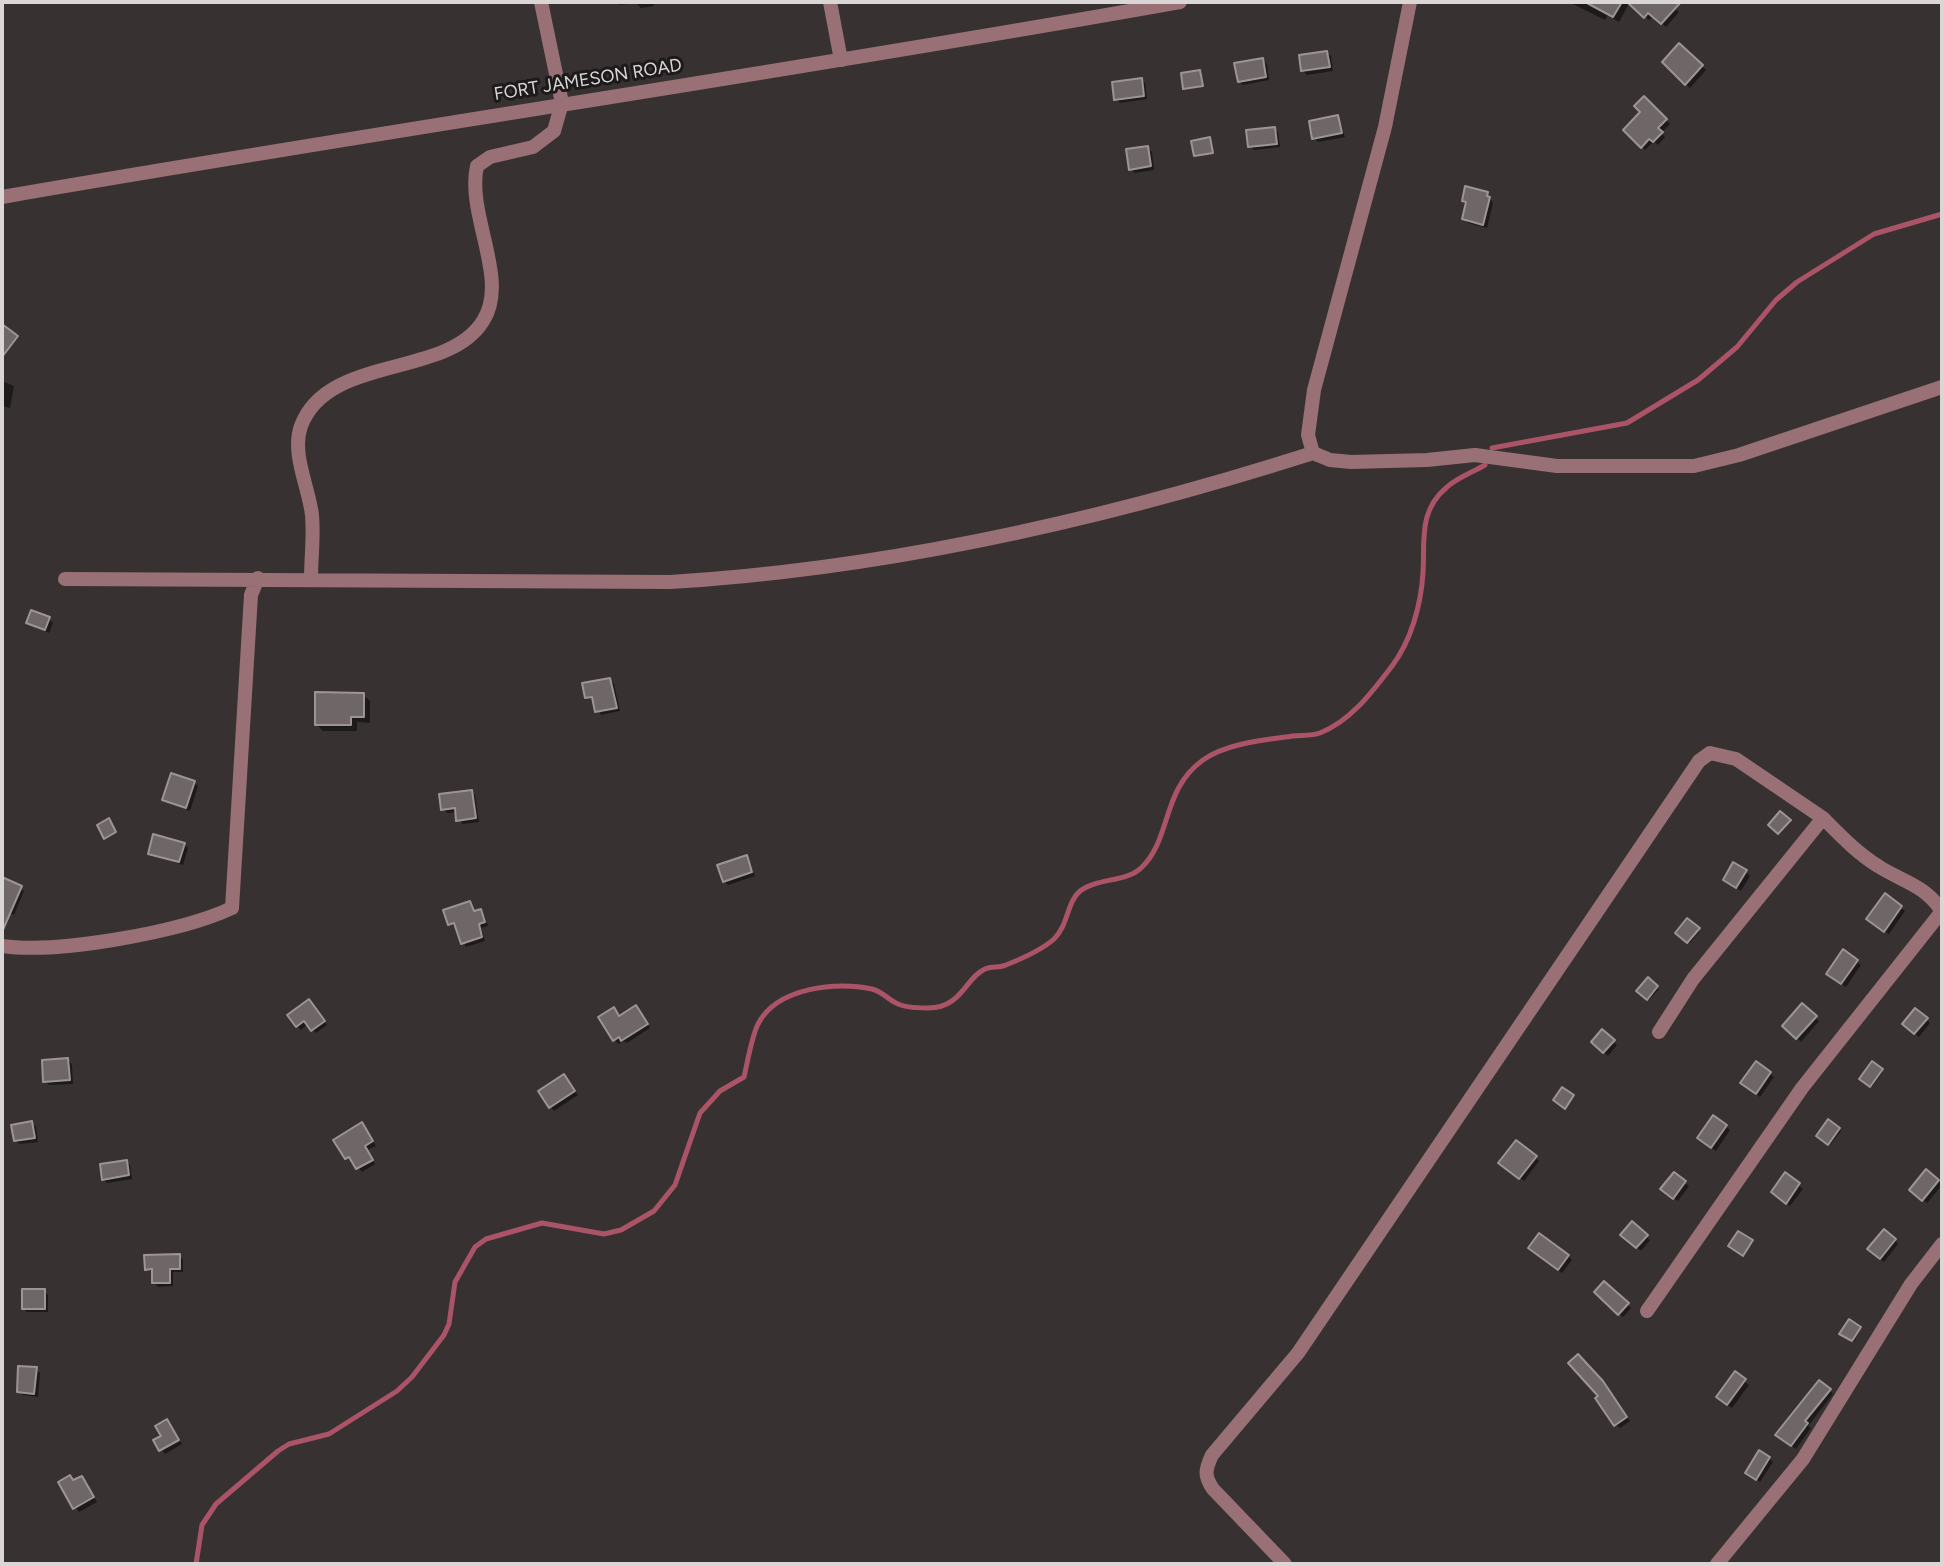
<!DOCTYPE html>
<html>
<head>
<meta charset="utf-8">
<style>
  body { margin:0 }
  #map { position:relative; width:1944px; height:1566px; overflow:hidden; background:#383132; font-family:Figtree,sans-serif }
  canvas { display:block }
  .frame { position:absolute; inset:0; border:4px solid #dbd6d6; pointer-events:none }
</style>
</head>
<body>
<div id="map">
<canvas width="1944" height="1566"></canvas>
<div class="frame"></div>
</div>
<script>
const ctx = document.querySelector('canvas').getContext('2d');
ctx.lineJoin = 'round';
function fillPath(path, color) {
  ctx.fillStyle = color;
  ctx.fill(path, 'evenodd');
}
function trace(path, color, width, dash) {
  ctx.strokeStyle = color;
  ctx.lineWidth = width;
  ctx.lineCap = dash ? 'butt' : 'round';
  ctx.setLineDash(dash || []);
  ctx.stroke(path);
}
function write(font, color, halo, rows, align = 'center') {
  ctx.font = font + ' Figtree,sans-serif';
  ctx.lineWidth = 6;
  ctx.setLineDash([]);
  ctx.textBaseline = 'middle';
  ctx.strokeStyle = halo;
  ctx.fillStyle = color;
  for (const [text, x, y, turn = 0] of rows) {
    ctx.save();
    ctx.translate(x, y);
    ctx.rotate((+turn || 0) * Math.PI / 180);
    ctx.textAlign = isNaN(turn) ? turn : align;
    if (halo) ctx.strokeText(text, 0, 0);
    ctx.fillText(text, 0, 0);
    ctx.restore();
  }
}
const shadow = new Path2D(`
  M617,2H653L654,6L641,8L636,3L620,5Z
  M1569,2H1630L1619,22L1608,15L1605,20Z
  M1640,2H1669L1679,12L1666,27L1653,16L1649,20L1635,7Z
  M1679,45L1706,70L1690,88L1664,62Z
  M1327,52L1331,56L1333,71L1307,75L1303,71Z
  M1263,60L1267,64L1269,80L1243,85L1239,81Z
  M1141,79L1145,83L1147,99L1120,103L1116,99Z
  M1644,98L1670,124L1661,133L1665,137L1658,145L1654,141L1645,150L1625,130L1643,112Z
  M1338,117L1345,137L1318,142L1314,138Z
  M1274,128L1278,132L1280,147L1254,150L1250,146Z
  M1148,148L1152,152L1154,170L1135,173L1131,169Z
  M1487,193L1493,203L1487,228L1468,223L1464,219L1468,205L1464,201Z
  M2,381L14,386L10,408L2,406Z
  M49,619L53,623L49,633L28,623Z
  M610,680L614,684L620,711L601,715L595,700L587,697Z
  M363,695L370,701V723L357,722V731H323L316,724Z
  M194,782L198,786L190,811L164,800Z
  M471,792L475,795L479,822L462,824L457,812L447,813L443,809Z
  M1780,813L1791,822L1780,834L1770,825Z
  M184,844L188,848L183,865L150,853Z
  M746,857L755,876L728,885L724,881Z
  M1746,872L1750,876L1741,891L1725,880Z
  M2,879L24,891L14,915L2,910Z
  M1885,896L1905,911L1889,934L1872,923Z
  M470,903L476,912L480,911L484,915L488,926L481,928L485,941L466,947L457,927L449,924Z
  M1688,921L1700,931L1690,943L1677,933Z
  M1844,952L1861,965L1846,987L1832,977Z
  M1648,980L1659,989L1649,1000L1638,991Z
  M312,1005L327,1025L316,1033L308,1024L301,1030L297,1026Z
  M1803,1006L1819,1021L1801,1042L1784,1026Z
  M636,1007L650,1028L627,1043L624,1041L618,1044L601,1017L617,1013L620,1017Z
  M1926,1019L1930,1023L1919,1037L1904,1024Z
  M1602,1031L1617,1045L1608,1056L1593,1042Z
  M68,1060L72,1064L73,1084L49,1085L45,1081Z
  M1756,1063L1774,1077L1760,1097L1746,1087Z
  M1872,1064L1883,1072L1872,1087L1861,1078Z
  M567,1080L578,1095L554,1111L540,1092Z
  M1713,1117L1730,1130L1716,1151L1703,1142Z
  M1829,1122L1841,1131L1830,1145L1818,1136Z
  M32,1123L36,1127L38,1142L19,1144L16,1140Z
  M366,1129L376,1146L367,1150L375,1164L362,1172L353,1161L347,1158L336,1140Z
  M1535,1157L1539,1161L1524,1181L1504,1166Z
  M126,1161L130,1165L132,1179L107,1183L103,1179Z
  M1674,1174L1689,1186L1678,1201L1666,1193Z
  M1786,1175L1803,1189L1790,1206L1777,1195Z
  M1938,1181L1942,1185L1927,1203L1916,1194Z
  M1632,1224L1650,1240L1641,1251L1623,1235Z
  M1895,1240L1898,1244L1884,1262L1873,1253Z
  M1752,1241L1745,1256L1732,1247Z
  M1535,1252L1568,1256L1572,1260L1562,1273Z
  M179,1256L183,1260V1272H173V1286L158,1287L154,1283V1273L146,1269Z
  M1604,1283L1631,1308L1623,1317L1596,1292Z
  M44,1291L48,1295V1312H27L24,1309Z
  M1860,1328L1854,1342L1843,1335Z
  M36,1369L40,1373L38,1397L23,1395L19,1391Z
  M1735,1374L1749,1385L1732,1408L1722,1401Z
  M1606,1387L1630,1421L1620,1428L1616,1425Z
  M1830,1390L1833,1394L1808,1426L1811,1428L1796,1449L1781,1439Z
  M167,1422L182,1444L165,1454L155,1441L163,1436Z
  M1769,1458L1773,1462L1760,1482L1751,1476Z
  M82,1478L97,1502L79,1512L60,1483Z`);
const stream = new Path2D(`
  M1492,448L1627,423L1698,380L1737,347L1776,300L1797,282L1874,234L1942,214
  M196,1564L202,1525L216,1504L278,1451L289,1444L329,1434L397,1391L412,1377L444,1335L449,1324L455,1282L475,1247L486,1239L542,1223L604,1234L621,1230L654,1211L675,1185L700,1113L720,1091L744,1077C748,1060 751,1039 758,1024C777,987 838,981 872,989C881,991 888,999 896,1003C904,1008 919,1008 928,1008C962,1008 965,978 985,969C991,966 1000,968 1006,965C1021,959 1043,949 1054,939C1068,926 1067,902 1080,891C1097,878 1127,882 1141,868C1172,839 1161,790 1203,760C1227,743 1265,740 1293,736C1301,735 1312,736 1320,733C1351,721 1373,691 1392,666C1411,641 1421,605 1423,573C1425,541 1418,511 1447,487C1457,478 1473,472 1485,465`);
const building = new Path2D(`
  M1585,2H1622L1613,17Z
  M1627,2H1681L1661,24L1648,13L1644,18Z
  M1679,43L1703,65L1685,85L1662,62Z
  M1327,51L1330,67L1301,71L1299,55Z
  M1263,58L1266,77L1238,82L1234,63Z
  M1200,70L1203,86L1183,89L1181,73Z
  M1142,78L1144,96L1114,100L1112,82Z
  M1644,96L1667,119L1658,128L1663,132L1653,142L1649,139L1641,148L1623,130L1640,112L1634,106Z
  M1338,115L1342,133L1312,139L1309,121Z
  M1275,127L1277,144L1248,147L1246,130Z
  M1210,137L1213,153L1194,156L1191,141Z
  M1148,146L1151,166L1129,170L1126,149Z
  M1465,186L1488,192L1487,196L1490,197L1483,225L1462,219L1466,202L1462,201Z
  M2,324L18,336L2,357Z
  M31,610L50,617L45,630L26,623Z
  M610,678L617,708L595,712L592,697L585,698L582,683Z
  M315,692L364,693V717H351V725H315Z
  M171,773L195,781L186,808L162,800Z
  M472,790L476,818L456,821L455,808L441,810L439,794Z
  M1780,811L1791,820L1778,834L1768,825Z
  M109,818L116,832L104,839L97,825Z
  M153,834L185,843L179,862L148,854Z
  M747,855L752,872L723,882L717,865Z
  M1733,862L1747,870L1736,888L1723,880Z
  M2,877L22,886L2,932Z
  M1885,893L1902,906L1884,932L1866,919Z
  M470,901L474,911L481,909L485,922L479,924L482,937L461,944L454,923L448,925L443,910Z
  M1687,918L1700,928L1687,943L1675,933Z
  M1843,949L1858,960L1841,984L1826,974Z
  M1648,977L1658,986L1647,1000L1636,991Z
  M309,999L325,1021L311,1031L304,1021L296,1027L287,1015Z
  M1802,1003L1817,1016L1796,1039L1782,1026Z
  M636,1005L648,1024L621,1041L619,1037L613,1041L598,1017L614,1007L619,1016Z
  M1915,1008L1928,1018L1914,1034L1902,1024Z
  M1602,1029L1615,1040L1603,1053L1591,1042Z
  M68,1058L70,1080L43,1082L42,1060Z
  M1756,1061L1771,1072L1756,1094L1740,1083Z
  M1872,1061L1883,1069L1870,1087L1859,1079Z
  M564,1074L575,1091L549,1108L538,1091Z
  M1562,1087L1574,1095L1565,1109L1553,1100Z
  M1713,1115L1727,1125L1711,1148L1697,1138Z
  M1828,1119L1840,1128L1828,1145L1816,1136Z
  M32,1121L35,1138L14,1141L11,1125Z
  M362,1122L373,1141L365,1146L373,1160L356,1169L349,1157L345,1159L333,1140Z
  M1516,1140L1537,1156L1519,1179L1498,1163Z
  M127,1160L129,1175L102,1180L100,1164Z
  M1926,1169L1939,1180L1922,1201L1909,1190Z
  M1674,1172L1686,1181L1673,1199L1660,1189Z
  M1785,1172L1800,1183L1786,1204L1771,1192Z
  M1632,1221L1648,1235L1636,1248L1620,1235Z
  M1884,1229L1896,1239L1880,1259L1867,1249Z
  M1738,1231L1753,1240L1743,1256L1728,1246Z
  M1539,1233L1569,1255L1558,1270L1528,1248Z
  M180,1254V1269H170V1283H152V1269L145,1270L144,1255Z
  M1604,1281L1629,1303L1618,1315L1594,1292Z
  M22,1289H45V1309H22Z
  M1849,1319L1861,1327L1852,1341L1839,1334Z
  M1578,1354L1603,1381L1627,1417L1614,1426L1595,1398L1598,1396L1568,1363Z
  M18,1366L37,1367L34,1394L17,1392Z
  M1735,1371L1746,1379L1727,1405L1716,1397Z
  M1819,1380L1831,1389L1805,1421L1808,1423L1791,1446L1775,1435Z
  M167,1419L179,1440L159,1451L153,1440L161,1436L155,1426Z
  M1759,1450L1770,1457L1756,1480L1745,1473Z
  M70,1475L73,1480L82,1476L94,1497L73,1509L58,1482Z`);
const minor = new Path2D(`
  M830,2L841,60
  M1410,2L1385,127L1314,390L1308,435L1313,453L1330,460L1351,462L1427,460L1475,455L1557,466H1694L1739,455L1942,387
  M65,579L670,582C888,569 1106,519 1313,453
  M311,579C311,558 314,536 312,515C309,488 291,453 301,426C328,354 447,379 483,321C510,279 466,215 477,166L490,157L533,147L554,131L562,103L541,2
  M2,946C58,954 181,932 232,908L251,595L258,578
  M1659,1032L1693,979L1823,818C1840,835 1857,853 1878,866C1901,881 1925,885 1941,910
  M1647,1311L1802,1088L1942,911
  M1285,1564L1213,1489C1204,1476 1205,1470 1212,1455L1298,1353L1699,761L1710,753L1736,759L1823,818
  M1717,1564L1803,1459L1911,1284L1942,1244`);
const tertiary = new Path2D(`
  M2,197C394,129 788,72 1180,2`);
const streetNames = [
  ["FORT JAMESON ROAD",588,80,-9]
];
fillPath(shadow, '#0007');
trace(stream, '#ac5467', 5);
fillPath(building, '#6e6667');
trace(building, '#9c9495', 2);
trace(minor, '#987076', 14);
trace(tertiary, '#987076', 14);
write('18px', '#dbd6d6', '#1d1a1b', streetNames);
</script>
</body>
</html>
